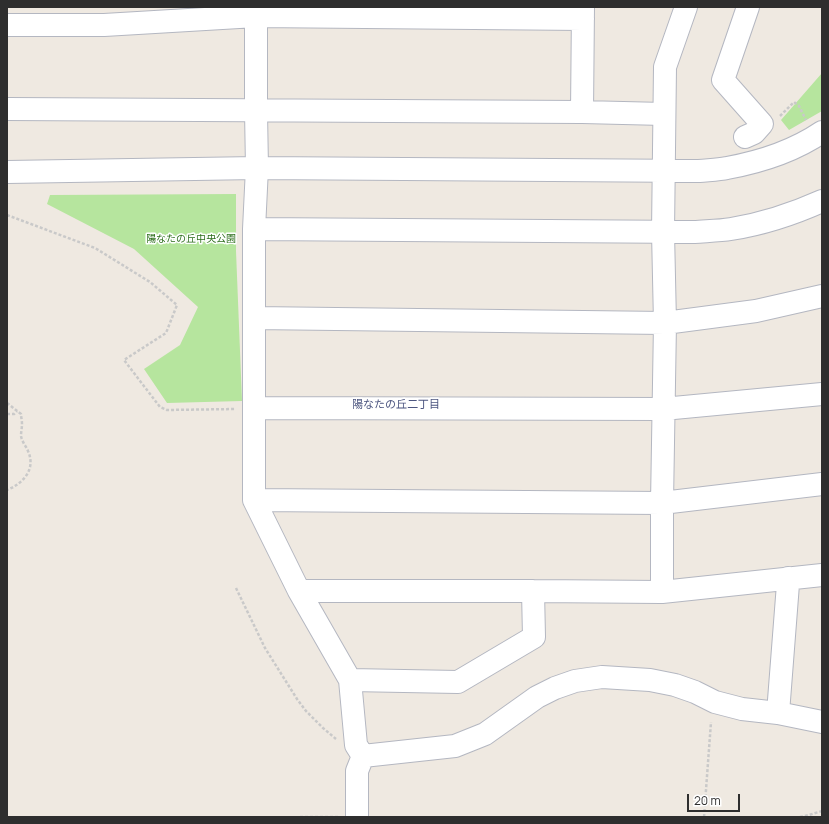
<!DOCTYPE html>
<html>
<head>
<meta charset="utf-8">
<style>
  body { margin:0 }
  #map { position:relative; width:829px; height:824px; overflow:hidden; background:#efe9e1; font-family:Manrope,sans-serif }
  canvas { display:block }
  .frame { position:absolute; inset:0; border:8px solid #2e2e2e; pointer-events:none }
  .scale { position:absolute; left:687px; top:794px; width:53px; height:18px; box-sizing:border-box; border:2px solid #2e2e2e; border-top:0; padding-left:5px; font-size:12px; line-height:14px; white-space:nowrap; color:#2e2e2e; -webkit-text-stroke:3px #fff; paint-order:stroke }
</style>
</head>
<body>
<div id="map">
<canvas width="829" height="824"></canvas>
<div class="frame"></div>
<div class="scale">20 m</div>
</div>
<script>
const ctx = document.querySelector('canvas').getContext('2d');
ctx.lineJoin = 'round';
function fillPath(path, color) {
  ctx.fillStyle = color;
  ctx.fill(path, 'evenodd');
}
function trace(path, color, width, dash) {
  ctx.strokeStyle = color;
  ctx.lineWidth = width;
  ctx.lineCap = dash ? 'butt' : 'round';
  ctx.setLineDash(dash || []);
  ctx.stroke(path);
}
function write(font, color, halo, rows, align = 'center') {
  ctx.font = font + ' Manrope,"Noto Sans JP",sans-serif';
  ctx.lineWidth = 3;
  ctx.setLineDash([]);
  ctx.textBaseline = 'middle';
  ctx.strokeStyle = halo;
  ctx.fillStyle = color;
  for (const [text, x, y, turn = 0] of rows) {
    ctx.save();
    ctx.translate(x, y);
    ctx.rotate((+turn || 0) * Math.PI / 180);
    ctx.textAlign = isNaN(turn) ? turn : align;
    if (halo) ctx.strokeText(text, 0, 0);
    ctx.fillText(text, 0, 0);
    ctx.restore();
  }
}
const green = new Path2D(`
  M822,73V111L789,130L781,120Z
  M236,194V251L242,401L167,403L144,369L180,345L198,307L134,249L47,204L50,195Z`);
const path = new Path2D(`
  M780,116L794,102L799,106L806,120
  M7,215L95,248L150,282L177,305L166,333L124,360L160,407L167,410L235,409
  M7,403L21,414C21,417 22,420 22,424C22,428 21,432 21,436C22,442 26,446 28,451C36,469 24,483 7,490
  M7,414H14L17,411
  M236,588L265,648L297,699L306,711L323,728L336,739
  M300,817H338
  M704,817L711,722
  M800,817L809,815L822,811`);
const minor = new Path2D(`
  M256,7V111L257,168L254,229V500L299,591L350,680L356,745L363,756
  M7,25H104L256,16L583,19
  M7,109L582,112L664,114
  M582,112L583,7
  M745,137L754,133L762,124L723,80L748,7
  M7,172L257,168L699,171C708,170 718,170 727,168C760,162 794,151 822,132
  M254,229L694,232C706,231 719,231 731,229C763,224 793,214 822,201
  M254,318L665,323L756,311L822,296
  M254,408L663,409L822,394
  M254,500L662,503L822,484
  M299,591H533L662,592L822,575
  M662,592V503L665,323L663,232L665,67L686,7
  M350,680L458,682L534,637L533,591
  M778,713L788,584V578
  M357,817V771L363,756L455,746L485,734L537,697L555,688L575,681L602,677L650,680L675,685L695,692L715,702L742,709L778,713L822,722`);
const parkNames = [
  ["陽なたの丘中央公園",191,239]
];
const neighbourhoodNames = [
  ["陽なたの丘二丁目",396,405]
];
fillPath(green, '#b6e59e');
trace(minor, '#b4b7c1', 24);
trace(path, '#c9c9c9', 2.5, [3, 2]);
trace(minor, '#fff', 22);
write('10px', '#2c6e1b', '#fff', parkNames);
write('11px', '#4d5680', '#fff', neighbourhoodNames);
</script>
</body>
</html>
